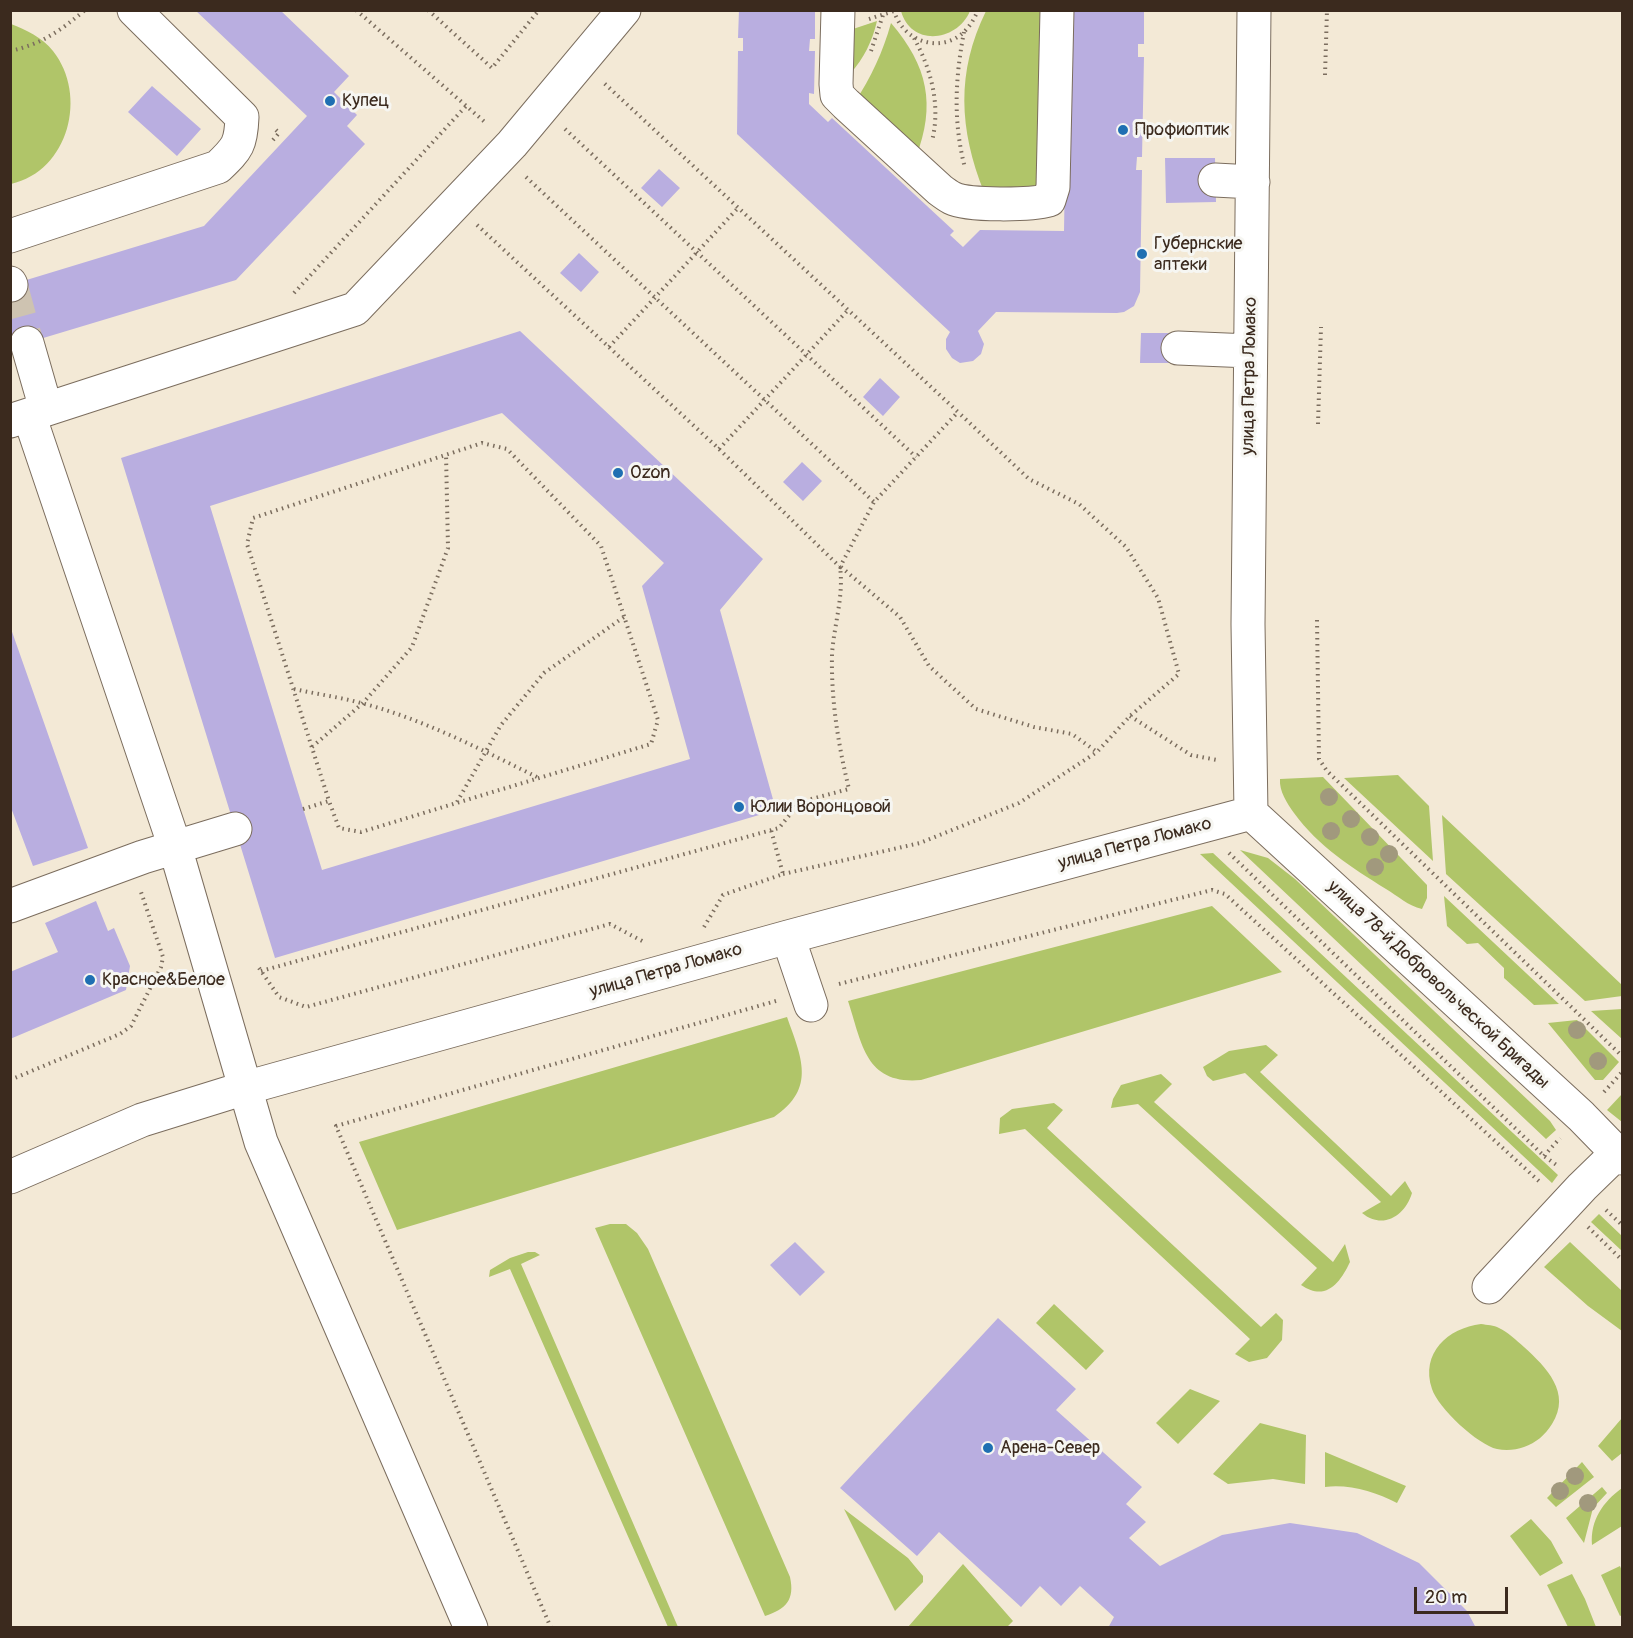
<!DOCTYPE html>
<html>
<head>
<meta charset="utf-8">
<style>
  body { margin:0 }
  #map { position:relative; width:1633px; height:1638px; overflow:hidden; background:#f3e9d6; font-family:Pangolin,sans-serif }
  canvas { display:block }
  .frame { position:absolute; inset:0; border:12px solid #3b2a1e; pointer-events:none }
  .scale { position:absolute; left:1414px; top:1587px; width:94px; height:27px; box-sizing:border-box; border:3px solid #3b2a1e; border-top:0; padding-left:8px; font-size:18px; line-height:21px; white-space:nowrap; color:#3b2a1e; -webkit-text-stroke:4px #f6f6f2; paint-order:stroke }
</style>
</head>
<body>
<div id="map">
<canvas width="1633" height="1638"></canvas>
<div class="frame"></div>
<div class="scale">20 m</div>
</div>
<script>
const ctx = document.querySelector('canvas').getContext('2d');
ctx.lineJoin = 'round';
function fillPath(path, color) {
  ctx.fillStyle = color;
  ctx.fill(path, 'evenodd');
}
function trace(path, color, width, dash) {
  ctx.strokeStyle = color;
  ctx.lineWidth = width;
  ctx.lineCap = dash ? 'butt' : 'round';
  ctx.setLineDash(dash || []);
  ctx.stroke(path);
}
function write(font, color, halo, rows, align = 'center') {
  ctx.font = font + ' Pangolin,sans-serif';
  ctx.lineWidth = 6;
  ctx.setLineDash([]);
  ctx.textBaseline = 'middle';
  ctx.strokeStyle = halo;
  ctx.fillStyle = color;
  for (const [text, x, y, turn = 0] of rows) {
    ctx.save();
    ctx.translate(x, y);
    ctx.rotate((+turn || 0) * Math.PI / 180);
    ctx.textAlign = isNaN(turn) ? turn : align;
    if (halo) ctx.strokeText(text, 0, 0);
    ctx.fillText(text, 0, 0);
    ctx.restore();
  }
}
const green = new Path2D(`
  M901,11V10L970,11C957,42 911,47 901,11Z
  M986,11H1045L1041,191L984,192C959,129 956,72 986,11Z
  M877,21C872,42 864,58 850,74V30Z
  M891,23C928,66 936,105 916,157L855,102C871,77 883,52 891,23Z
  M11,24C26,30 42,37 53,51C88,95 69,171 11,184Z
  M1398,775L1429,806L1433,861L1344,778Z
  M1323,777L1427,885V898L1422,909C1408,906 1398,896 1386,889C1351,867 1319,847 1294,813C1287,803 1279,791 1280,779Z
  M1442,815L1622,985V996L1585,1001L1446,874Z
  M1240,850L1268,858L1295,879L1550,1121L1556,1130L1546,1139Z
  M1213,853L1558,1175L1552,1183L1200,854Z
  M1444,896L1559,1004L1534,1005L1504,978V968L1478,943L1467,944L1447,926Z
  M1212,906L1282,972L921,1080C865,1085 862,1043 848,1001Z
  M1622,1009V1039L1591,1011Z
  M787,1017C801,1057 817,1088 774,1117L397,1230L359,1142Z
  M1577,1020L1619,1062L1603,1080H1595L1548,1023Z
  M1266,1045L1278,1055L1260,1072L1391,1196L1405,1181L1412,1193C1405,1216 1383,1230 1362,1213L1381,1202L1245,1073L1213,1081L1207,1076L1203,1067L1229,1051Z
  M1161,1074L1172,1084L1154,1102L1333,1262L1345,1244L1350,1262C1340,1283 1326,1302 1301,1285L1317,1268L1138,1104L1111,1108L1113,1099L1121,1085Z
  M1622,1094V1122L1607,1110Z
  M1054,1103L1063,1110L1047,1128L1261,1327L1276,1313L1283,1320L1282,1340L1267,1358L1249,1362L1235,1354L1250,1339L1025,1129L999,1134L1000,1118L1012,1109Z
  M1599,1214L1622,1236V1251L1591,1222Z
  M610,1224H626L637,1233L648,1249L790,1577C795,1600 786,1609 765,1616L595,1228Z
  M1570,1242L1622,1291V1331L1588,1306L1544,1267Z
  M528,1252H535L540,1255L521,1264L678,1627H668L510,1269L489,1277L490,1270L510,1258Z
  M1054,1304L1104,1351L1086,1370L1036,1323Z
  M1481,1324C1487,1325 1494,1325 1499,1328C1508,1332 1516,1340 1524,1347C1546,1367 1572,1393 1552,1424C1545,1435 1536,1443 1524,1447C1516,1450 1506,1451 1497,1449C1478,1445 1438,1408 1432,1389C1420,1353 1448,1328 1481,1324Z
  M1190,1389L1220,1401L1178,1444L1156,1423Z
  M1622,1418V1453L1612,1461L1598,1446Z
  M1260,1423L1306,1435L1305,1484L1273,1479L1228,1484L1213,1474Z
  M1325,1452L1406,1486L1397,1503C1375,1492 1350,1484 1325,1487Z
  M1582,1462L1594,1477L1556,1507L1547,1498Z
  M1602,1487L1607,1493L1593,1508L1584,1543L1566,1518Z
  M1622,1488V1526L1592,1545C1590,1520 1603,1502 1622,1488Z
  M844,1509L908,1558L923,1576V1582L895,1611Z
  M1531,1519L1551,1541L1563,1563L1540,1576L1510,1536Z
  M963,1564L1013,1621L1007,1627H908Z
  M1620,1566L1622,1571V1615L1620,1616L1601,1575Z
  M1572,1574L1585,1599L1596,1627H1568L1547,1585Z`);
const building = new Path2D(`
  M195,10H280L349,76L334,92L357,115L347,126L365,144L236,280L10,348V285L204,226L307,116Z
  M739,10H815V39H810L809,51H815L814,94L809,93V104L828,122L832,118L954,231L950,235L963,247L980,230L1064,231L1065,169H1070L1071,156H1065L1067,10H1144V44H1138V57H1144L1142,157H1137L1136,170H1142L1140,292L1134,306L1124,312L1117,313L996,312L978,331L984,344L981,354L973,361L960,363L952,358L946,349V339L950,332L737,134L738,51H743V38H738Z
  M152,86L201,129L177,156L128,112Z
  M1165,158H1215L1216,202L1166,203Z
  M659,169L680,188L662,207L641,188Z
  M579,253L599,272L581,292L560,273Z
  M520,331L763,559L720,610L776,810L275,958L121,458ZM502,413L664,563L642,586L690,759L322,870L210,506Z
  M1141,333H1178V363H1140Z
  M880,378L900,397L883,416L863,397Z
  M802,462L822,481L803,501L783,482Z
  M10,626L88,848L33,866L10,805Z
  M96,901L108,931L114,928L130,966L126,990L10,1039V972L58,952L45,923Z
  M795,1242L825,1272L800,1296L770,1265Z
  M998,1318L1076,1389L1056,1410L1142,1487L1126,1504L1146,1522L1129,1538L1160,1566L1222,1535L1290,1523L1357,1533L1419,1563L1467,1611L1476,1628H1108L1114,1617L1080,1586L1061,1606L1040,1586L1021,1607L939,1532L917,1556L840,1488Z`);
const minorTunnel = new Path2D(`
  M11,285L27,343`);
const path = new Path2D(`
  M356,10L487,124
  M428,10L492,68L539,10
  M894,10C900,36 930,51 954,39C966,33 973,22 978,10
  M869,19L894,11
  M964,32C955,79 953,122 965,168
  M914,38C931,69 941,105 932,141
  M10,51C42,44 60,31 85,10
  M871,51L883,15
  M1325,75L1327,10
  M565,129L916,457
  M273,140L279,133L274,128
  M526,177L874,502
  M477,225L719,449L840,567L874,502L958,412L604,83
  M294,293L466,106
  M609,347L738,208
  M1318,424L1321,327
  M719,449L848,310
  M841,567L900,617L929,666L976,709L1034,727L1072,734L1097,752L1130,716L1179,674L1158,598L1126,547L1079,504L1029,479L958,412
  M1317,620L1319,759L1327,771L1622,1056
  M294,689C316,694 339,697 361,703C421,718 484,751 539,778
  M1130,716L1191,755L1217,760
  M312,747L363,703L412,647L448,548L446,454
  M457,802L501,725L544,673L624,617
  M303,809L329,801L247,544L253,518L482,443L507,449L601,546L658,720L651,744L361,832L339,828L329,801
  M1229,853L1544,1156L1558,1166
  M783,874L920,843L1019,803L1097,752
  M704,927L723,895L783,874L771,830
  M259,968L279,997L306,1007L610,924L646,943
  M261,971L779,828L800,802L849,789C838,744 831,700 832,654C834,625 844,596 840,567
  M839,984L1212,890L1225,894L1541,1183
  M10,1080L120,1034L131,1026L161,967L163,957L141,892
  M1604,1092L1622,1072
  M1544,1156L1560,1138
  M1606,1210L1622,1225
  M1588,1227L1622,1260
  M551,1628L336,1126L776,1001`);
const minor = new Path2D(`
  M838,10L836,84L837,95L846,104L940,190C944,193 948,196 952,198C968,206 1032,205 1049,200L1053,187L1057,10
  M1215,180L1253,182
  M10,236L218,167C238,148 241,144 242,117L134,10
  M10,283L11,285
  M27,343L46,409
  M1178,348L1250,351
  M29,415L175,847L261,1142L471,1628
  M10,421L355,309L512,144L624,10
  M1251,813L1248,624L1254,10
  M1251,813L1581,1116L1622,1158
  M10,906L143,857L235,829
  M788,937L811,1005
  M10,1177L142,1120L245,1088L788,937L1251,813
  M1489,1287L1582,1187L1617,1153`);
const trees = [
  [1329,797],
  [1351,819],
  [1331,831],
  [1370,837],
  [1389,854],
  [1375,867],
  [1577,1030],
  [1598,1061],
  [1575,1476],
  [1560,1491],
  [1588,1503]
];
const markers = [
  [330,101,6,"#1f6fb2"],
  [1123,130,6,"#1f6fb2"],
  [1142,254,6,"#1f6fb2"],
  [618,473,6,"#1f6fb2"],
  [739,807,6,"#1f6fb2"],
  [90,980,6,"#1f6fb2"],
  [988,1448,6,"#1f6fb2"]
];
const poiNames = [
  ["Купец",342,101],
  ["Профиоптик",1135,130],
  ["Губернские",1154,244],
  ["аптеки",1154,265],
  ["Ozon",630,473],
  ["Юлии Воронцовой",751,807],
  ["Красное&Белое",102,980],
  ["Арена-Север",1000,1448]
];
const streetNames = [
  ["улица Петра Ломако",1250,376,-89],
  ["улица Петра Ломако",1135,844,-15],
  ["улица Петра Ломако",666,971,-16],
  ["улица 78-й Добровольческой Бригады",1438,985,43]
];
fillPath(green, '#b0c569');
fillPath(building, '#b9aee0');
trace(minorTunnel, '#cec3b1', 33, [33, 16]);
trace(minor, '#7b6d5e', 35);
trace(path, '#7b6d5e', 4, [1.5, 4.5]);
trace(minor, '#fff', 33);
ctx.fillStyle = '#a1997d';
for (const [x, y] of trees) {
  ctx.beginPath();
  ctx.arc(x, y, 9, 0, 2 * Math.PI);
  ctx.fill();
}
for (const [x, y, r, color] of markers) {
  const dot = new Path2D();
  dot.arc(x, y, r, 0, 2 * Math.PI);
  ctx.fillStyle = color;
  ctx.fill(dot);
  trace(dot, '#f6f6f2', 2);
}
write('18px', '#3b2a1e', '#f6f6f2', poiNames, 'left');
write('18px', '#3b2a1e', '#f6f6f2', streetNames);
</script>
</body>
</html>
